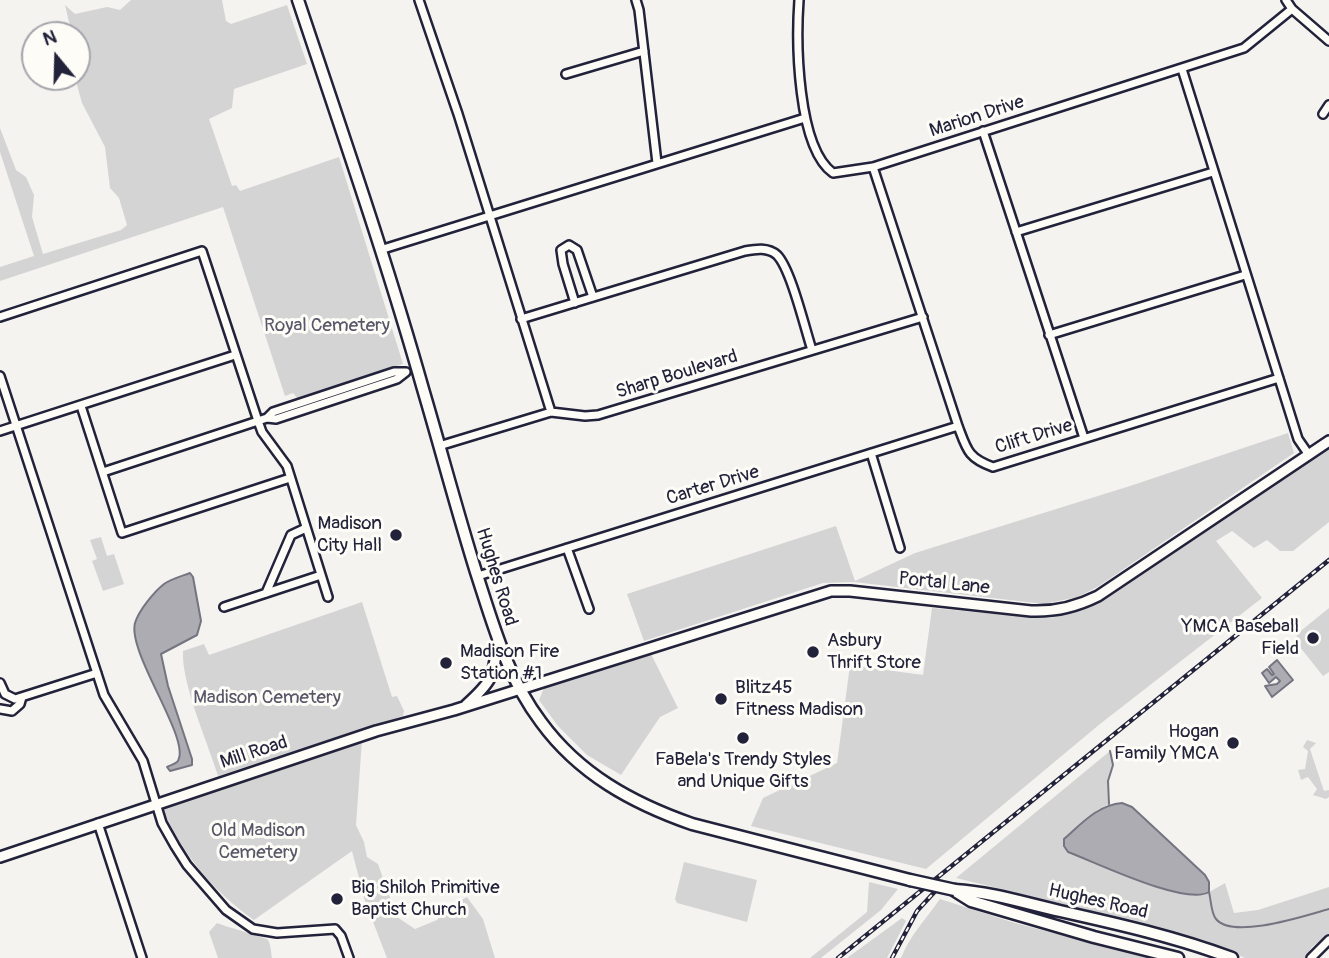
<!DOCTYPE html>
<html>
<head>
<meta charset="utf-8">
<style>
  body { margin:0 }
  #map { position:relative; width:1329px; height:958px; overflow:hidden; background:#f4f3ef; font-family:Pangolin,sans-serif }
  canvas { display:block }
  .north { position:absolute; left:21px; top:21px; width:70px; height:70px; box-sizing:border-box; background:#fdfcf7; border:2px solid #a5a5ac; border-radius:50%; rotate:341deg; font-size:19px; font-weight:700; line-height:28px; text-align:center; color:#22223b }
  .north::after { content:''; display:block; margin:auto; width:24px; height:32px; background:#22223b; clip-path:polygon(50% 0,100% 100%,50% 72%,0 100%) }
</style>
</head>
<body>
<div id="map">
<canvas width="1329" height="958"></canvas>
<div class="north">N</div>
</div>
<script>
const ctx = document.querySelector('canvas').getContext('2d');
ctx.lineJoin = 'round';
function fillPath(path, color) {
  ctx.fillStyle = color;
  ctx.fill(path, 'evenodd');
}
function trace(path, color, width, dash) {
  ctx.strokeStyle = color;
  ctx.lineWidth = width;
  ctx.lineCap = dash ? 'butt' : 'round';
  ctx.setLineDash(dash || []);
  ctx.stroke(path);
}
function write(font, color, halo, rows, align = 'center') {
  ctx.font = font + ' Pangolin,sans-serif';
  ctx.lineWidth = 6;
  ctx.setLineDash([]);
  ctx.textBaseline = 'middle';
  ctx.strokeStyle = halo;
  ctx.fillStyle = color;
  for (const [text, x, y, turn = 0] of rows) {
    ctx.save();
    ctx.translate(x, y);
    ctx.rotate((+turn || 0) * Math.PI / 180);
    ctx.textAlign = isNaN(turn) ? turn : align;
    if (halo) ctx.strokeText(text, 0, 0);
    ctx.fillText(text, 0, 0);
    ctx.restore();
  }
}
const green = new Path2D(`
  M131,0H222L226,21L231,24L287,5L307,64L234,89L232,108L209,119L232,186L236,185L240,191L339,157L403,364L298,399L293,393L285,396L223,207L0,281V267L34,256L0,152V128L16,170L26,177L34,195L32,217L43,254L121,230L127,225L119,198L110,188L105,147L82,103L77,85V35H74L69,22L65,5L75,14L107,7L120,10Z
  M1288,433L1294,453L1099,586L1078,597L1044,604L854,582L823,583L644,641L627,594L836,526L855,581L915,553L1130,486Z
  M1329,446V522L1293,551H1280L1267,540L1254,548L1232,531L1216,541L1262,598L1100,724L926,869L751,826L763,798L837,763L850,665L923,675L932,608L1038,618H1051L1087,608Z
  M101,537L107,556L114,554L124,584L103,591L92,561L97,559L90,540Z
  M362,602L392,697L397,696L404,711L403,716L218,776C208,743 181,683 183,651L204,644L209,655Z
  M1329,608V672L1323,676L1296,642L1297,634Z
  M651,654L678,708L660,717L621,775L587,755L558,726L539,700L544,688Z
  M362,740L356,825L364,842L367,857L378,864L397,917L415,929L437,920L447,908L467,897L483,919L495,958H387L365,901L352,851L254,920C214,892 182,854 162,808Z
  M1307,740L1316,743L1310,749L1324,791L1329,790V797L1326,799L1313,795L1317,789L1308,777L1301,780L1298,770L1305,769L1308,751L1303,747Z
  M1110,751L1113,765L1108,781L1109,804L1097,810L1068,852L1204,895L1225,883L1234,913L1258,910L1329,887V934L1312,947L1305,958H1245L1206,941L1172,931L956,878Z
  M684,862L757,880L747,922L677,903L675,899Z
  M869,882L898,889L881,910L821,958H810L867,912Z
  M940,899L1015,923L1149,958H901C910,935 926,919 940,899Z
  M902,918L906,921L887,958H847Z
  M217,923C226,927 265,937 268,940C271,945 271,953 272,958H218L209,932Z`);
const water = new Path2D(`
  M190,573L193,577L201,621L197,635L161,654L168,686L192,759V765L170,771L167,767C171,765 175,764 177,762C194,743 127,654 135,623C139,610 154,592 164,584C171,579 182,576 190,573Z
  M1277,660L1293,680L1272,697L1265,686L1277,684L1280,681L1276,677L1269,683L1262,673L1267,669L1272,675L1274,674L1269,667Z
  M1122,803L1132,807L1205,875L1209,882V892C1185,906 1095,862 1068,852L1064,846V839C1082,823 1098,805 1122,803Z`);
const stream = new Path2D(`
  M1109,804L1108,781L1113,765L1110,751
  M1209,892C1211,900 1211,913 1216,919C1233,940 1307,915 1329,909`);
const minor = new Path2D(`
  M419,0L458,114L551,412
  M636,0L639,10L657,163
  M799,0C796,42 797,147 833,173L873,167L1244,48L1292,9
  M1286,0L1292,9L1329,41
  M1182,69L1298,439L1309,455
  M566,74L644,51
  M1323,114L1329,105
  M983,131L1084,438
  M873,167L958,426C967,450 968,458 993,467L1279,378
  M1016,232L1213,172
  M380,250L805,118
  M575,303L563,264L561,250L569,245L577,250L593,297
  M0,317L202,251L258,421L262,432L287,466L328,597
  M521,319L745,251C756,249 768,247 777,255C791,269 805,329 812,350
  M1049,335L1245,275
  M0,376L104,695L143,761L162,823L175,846L187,865L226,910L253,929L277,933L335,929L341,936L349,958
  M81,406L122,533L290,478
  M0,431L235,355
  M439,446L551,412L585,416L598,415L923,317
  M871,453L900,548
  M103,472L267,418L273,412L394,372H406L397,379L276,419L267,418
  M567,548L589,609
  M478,576L958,426
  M266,593L291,535L306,528
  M224,607L321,575
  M0,683L5,694L15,699L97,673
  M0,709L12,711L20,704L22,697
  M98,823L142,958
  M1311,958L1329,940`);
const tertiary = new Path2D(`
  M466,705C494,680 493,676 498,641
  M0,857L376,731L454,710L831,591H850L1031,611C1055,612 1076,607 1098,596L1329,441`);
const secondary = new Path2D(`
  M298,0C341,129 386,258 423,389C441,450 457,511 476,572C493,624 507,677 541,722C579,774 632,803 692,824L910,880
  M955,890C990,892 1025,903 1060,911C1118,924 1176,937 1232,958
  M955,891L971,901L1094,937L1178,958`);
const rail = new Path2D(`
  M838,958L1329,560
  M892,958L917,911L940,886`);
const secondaryBridge = new Path2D(`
  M910,880L955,890`);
const markers = [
  [396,535,7,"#22223b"],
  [1313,638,7,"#22223b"],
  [813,652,7,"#22223b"],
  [446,663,7,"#22223b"],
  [721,699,7,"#22223b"],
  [743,738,7,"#22223b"],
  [1233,743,7,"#22223b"],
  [337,899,7,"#22223b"]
];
const streetNames = [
  ["Marion Drive",977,117,-18],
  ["Sharp Boulevard",677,375,-17],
  ["Clift Drive",1034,437,-17],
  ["Carter Drive",713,486,-17],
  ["Hughes Road",496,577,73],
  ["Portal Lane",944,584,6],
  ["Mill Road",254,753,-18],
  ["Hughes Road",1098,902,13]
];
const parkNames = [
  ["Royal Cemetery",327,326],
  ["Madison Cemetery",267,698],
  ["Old Madison",258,831],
  ["Cemetery",258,853]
];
const poiNames = [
  ["Madison",382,524,"right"],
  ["City Hall",382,546,"right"],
  ["YMCA Baseball",1299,627,"right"],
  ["Field",1299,649,"right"],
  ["Asbury",827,641],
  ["Thrift Store",827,663],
  ["Madison Fire",460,652],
  ["Station #1",460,674],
  ["Blitz45",735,688],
  ["Fitness Madison",735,710],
  ["Hogan",1219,732,"right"],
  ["Family YMCA",1219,754,"right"],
  ["FaBela's Trendy Styles",743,760,"center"],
  ["and Unique Gifts",743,782,"center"],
  ["Big Shiloh Primitive",351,888],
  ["Baptist Church",351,910]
];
fillPath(green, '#d5d4d5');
fillPath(water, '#acacb2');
trace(water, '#757582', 2);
trace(stream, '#757582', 2);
trace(minor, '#22223b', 12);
trace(tertiary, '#22223b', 14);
trace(secondary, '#22223b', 15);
trace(minor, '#fdfcf7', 7);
trace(tertiary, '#fdfcf7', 9);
trace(secondary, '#fdfcf7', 10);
trace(rail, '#22223b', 4.5);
trace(rail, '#fdfcf7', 2, [5]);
trace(secondaryBridge, '#22223b', 15, []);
trace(secondaryBridge, '#fdfcf7', 10);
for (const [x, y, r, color] of markers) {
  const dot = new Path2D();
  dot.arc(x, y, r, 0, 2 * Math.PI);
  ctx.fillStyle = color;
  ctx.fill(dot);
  trace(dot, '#fdfcf7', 2.5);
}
write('19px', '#22223b', '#fdfcf7', streetNames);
write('19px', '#585769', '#fdfcf7', parkNames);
write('19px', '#22223b', '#fdfcf7', poiNames, 'left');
</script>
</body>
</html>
